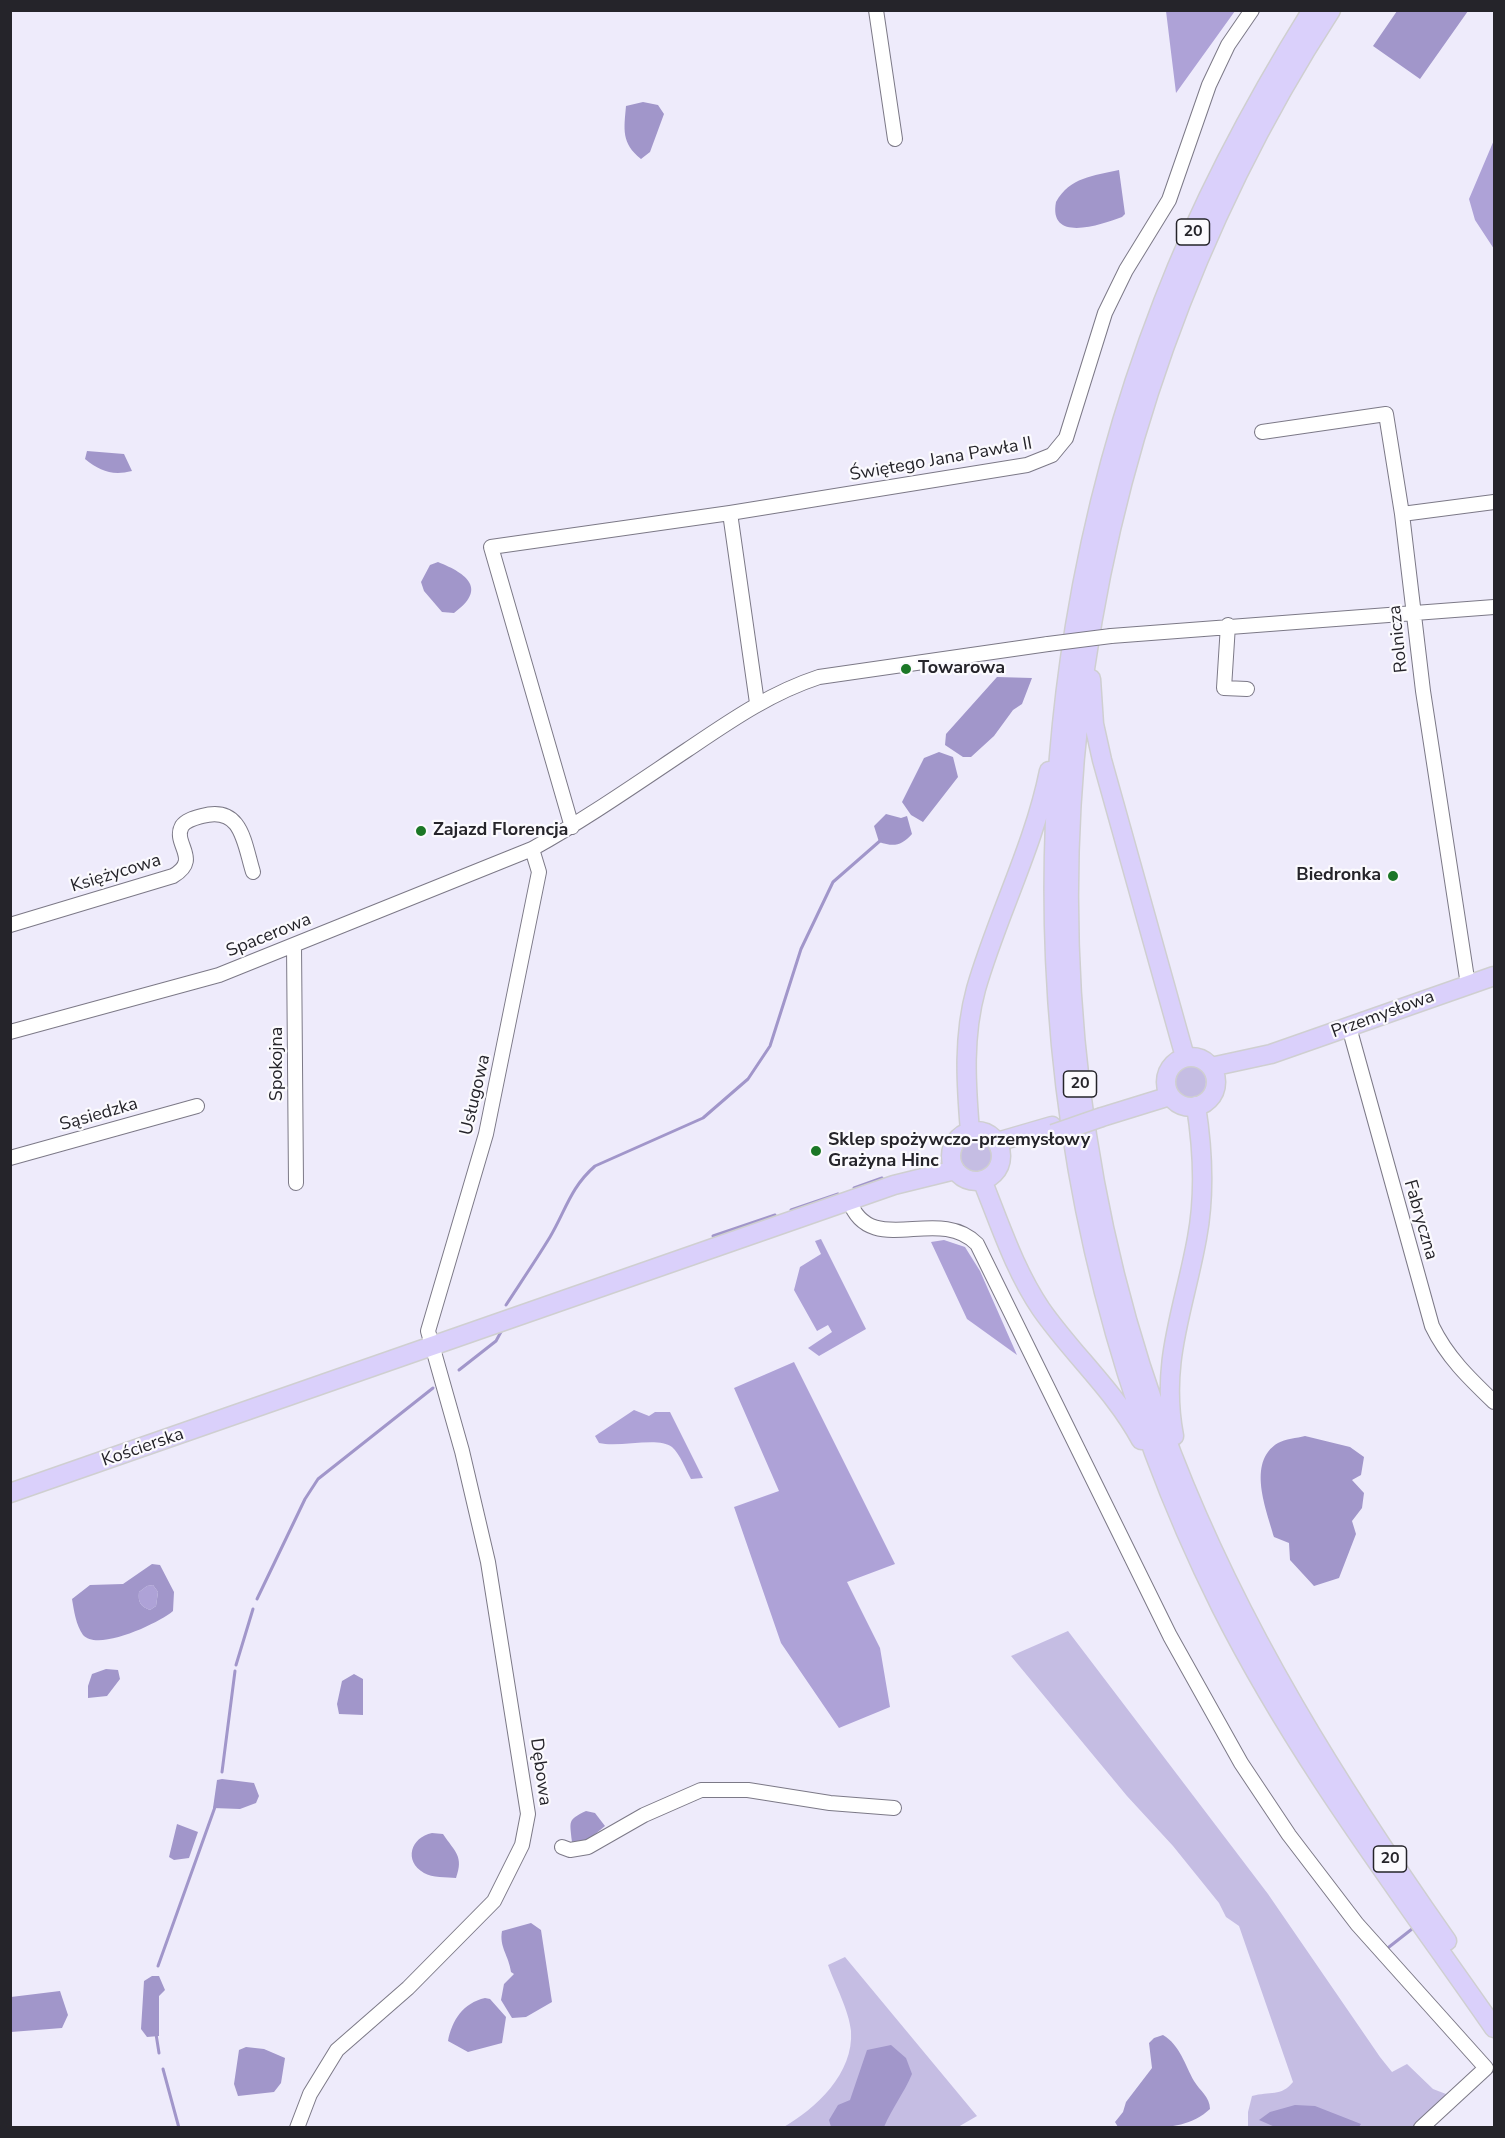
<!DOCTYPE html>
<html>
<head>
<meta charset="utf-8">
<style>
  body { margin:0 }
  #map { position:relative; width:1505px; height:2138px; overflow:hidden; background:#eeebfb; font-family:"Nunito Sans",sans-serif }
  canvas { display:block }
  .frame { position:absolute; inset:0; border:12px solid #25242a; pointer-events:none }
</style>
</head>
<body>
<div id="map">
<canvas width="1505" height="2138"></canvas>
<div class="frame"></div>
</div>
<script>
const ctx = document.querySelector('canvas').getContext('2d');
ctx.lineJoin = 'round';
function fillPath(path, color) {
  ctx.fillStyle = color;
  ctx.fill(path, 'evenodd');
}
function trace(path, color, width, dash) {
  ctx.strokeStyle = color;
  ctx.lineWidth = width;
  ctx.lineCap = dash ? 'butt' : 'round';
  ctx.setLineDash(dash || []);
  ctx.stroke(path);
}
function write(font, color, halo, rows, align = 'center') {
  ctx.font = font + ' "Nunito Sans",sans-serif';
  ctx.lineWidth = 4.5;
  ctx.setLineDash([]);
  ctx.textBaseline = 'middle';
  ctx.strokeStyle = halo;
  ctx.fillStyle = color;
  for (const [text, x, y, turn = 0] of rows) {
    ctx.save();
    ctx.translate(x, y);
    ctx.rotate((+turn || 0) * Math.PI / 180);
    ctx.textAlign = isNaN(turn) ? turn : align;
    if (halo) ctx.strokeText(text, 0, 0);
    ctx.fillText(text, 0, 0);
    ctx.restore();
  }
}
const green = new Path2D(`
  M1174 1082a16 16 0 1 1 32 0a16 16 0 1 1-32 0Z
  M960 1157a16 16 0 1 1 32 0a16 16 0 1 1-32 0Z
  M1068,1631L1268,1894L1380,2057L1392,2072L1407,2064L1433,2089L1446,2094L1442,2103L1413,2127L1248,2126V2112L1252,2096C1270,2091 1281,2097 1293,2082L1239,1926L1226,1917L1219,1903L1173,1846L1127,1796L1011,1656Z
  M845,1957L977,2116L958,2127L782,2128C816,2109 854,2073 851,2031C849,2010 835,1985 828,1965Z`);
const forest = new Path2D(`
  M1166,11H1235L1176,93Z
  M1494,140V249L1475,220L1469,199Z
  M821,1239L866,1329L819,1356L808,1348L832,1332L828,1325L817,1331L794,1290L800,1267L821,1254L815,1241Z
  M944,1240L965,1247L980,1271L1017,1355L967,1319L931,1242Z
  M794,1362L895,1564L847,1582L880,1648L890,1707L839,1728L781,1643L734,1507L779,1491L734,1388Z
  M634,1410L649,1416L655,1412H670L703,1478L691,1479C686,1470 680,1454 672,1447C658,1436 620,1448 599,1443L595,1436Z
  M153,1585L158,1592L156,1606L150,1610C140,1606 138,1602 139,1592L147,1586Z`);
const water = new Path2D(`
  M1397,11H1468L1420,79L1373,46Z
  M643,102L658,105L664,114L650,152L641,159C621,143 624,129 626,106Z
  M1119,170L1125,214L1122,217C1103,224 1048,244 1056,202C1070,177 1093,176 1119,170Z
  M87,451L124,454L132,471C112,476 100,471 85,459Z
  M438,562C468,574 487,589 454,613L442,612L424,591L421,582L430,565Z
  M997,677L1032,678L1022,704L1013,710L994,736L971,757H963L945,745L946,734Z
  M939,752L953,757L958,777L923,822L911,815L902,802L924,758Z
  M886,814L901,818L907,816L912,834C901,846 894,847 879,842L874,826Z
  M1305,1436L1350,1447L1364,1457L1361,1475L1352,1480L1364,1493L1362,1508L1352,1521L1356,1534L1339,1578L1314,1586L1290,1560L1289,1543L1274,1537C1267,1511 1246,1462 1278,1443C1285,1439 1297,1438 1305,1436Z
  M152,1564L160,1565L174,1592L173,1611C159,1623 98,1652 83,1635C76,1625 74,1611 72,1599L90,1585L123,1584ZM153,1585L158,1592L156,1606L150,1610C140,1606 138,1602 139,1592L147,1586Z
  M106,1669L118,1670L120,1679L107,1696L88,1698V1686L92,1674Z
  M354,1674L363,1679V1715L339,1714L337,1704L342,1681Z
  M222,1779L254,1783L259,1796L256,1803L240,1809L213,1808L217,1780Z
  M586,1811L595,1813L605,1826L588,1840L572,1842C570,1821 567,1820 586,1811Z
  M177,1824L198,1832L189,1858L174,1860L169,1857Z
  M432,1833L443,1834C455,1852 464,1856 456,1878C447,1877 432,1878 424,1873C403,1861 411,1837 432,1833Z
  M531,1923L541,1930L552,2002L526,2017L512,2018L501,2000L504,1984L514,1974L511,1972C509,1956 499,1947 502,1931Z
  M152,1976H159L165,1990L159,1996V2036L147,2037L141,2029L144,1981Z
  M60,1991L68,2015L62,2028L11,2032V1997Z
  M485,1998L490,1999L506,2017L502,2043L468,2052L448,2041C452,2020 463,2003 485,1998Z
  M1163,2035C1180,2045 1185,2065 1194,2081C1200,2091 1210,2097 1210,2109C1185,2132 1150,2128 1118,2127L1115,2122L1123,2112L1126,2102L1152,2068L1149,2043L1154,2038Z
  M891,2045L906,2058L912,2074C904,2093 892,2108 884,2127H831L829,2120L838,2105L850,2100L867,2050Z
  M246,2047L264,2049L285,2058L281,2083L274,2092L238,2096L234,2084L239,2050Z
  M1295,2105L1315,2106L1361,2124L1358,2128L1275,2127L1259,2120L1270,2112Z`);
const stream = new Path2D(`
  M854,1188L882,1178
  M791,1210L838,1194
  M713,1236L775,1215
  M506,1305C521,1282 536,1260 550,1237C566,1210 570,1188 595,1166L703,1118L748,1079L770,1046L801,949L833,882L881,840
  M459,1370L496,1341L502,1330
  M257,1599L305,1499L318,1479L433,1388
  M236,1665L253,1609
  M222,1772L235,1671
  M1389,1947L1412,1929
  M158,1966L215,1807
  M156,2034L159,2053
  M163,2069L179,2128`);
const minor = new Path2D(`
  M876,10L895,139
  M1262,432L1386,414L1402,514L1423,691L1468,985
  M730,513L757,703
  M1402,514L1494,502
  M1228,625L1224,688L1247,689
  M1111,636L1494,607
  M572,827L491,547L730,513L1027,465L1052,455L1066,438L1105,313L1126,270L1169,200L1209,85L1228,45L1252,10
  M10,925L173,876C202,859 172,844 182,826C186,820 195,818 202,816C242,805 244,843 253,872
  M294,945L296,1183
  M1349,1027L1432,1326C1447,1357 1469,1378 1494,1402
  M10,1032L219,975L532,849C586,819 636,784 687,750C730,721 770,693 819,677L1048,644
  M10,1158L197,1106
  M849,1200C870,1260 938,1204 977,1244L1170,1636L1241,1763L1289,1835L1357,1924L1486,2068L1421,2128
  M562,1847L570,1850L588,1847L644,1815L701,1790H748L830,1803L894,1808
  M297,2128L310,2094L337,2050L408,1988L494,1901L522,1845L528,1814L488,1562L462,1451L428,1331L486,1134L539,872L532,849`);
const major = new Path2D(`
  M1312,10C1254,103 1202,200 1163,302C1000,722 1019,1203 1221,1607C1297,1758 1398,1890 1494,2028
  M1331,10C1056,434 988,980 1172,1454C1240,1630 1339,1787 1447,1941
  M1091,679L1094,724L1102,760L1185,1057
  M1166 1082a25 25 0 1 1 50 0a25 25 0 1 1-50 0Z
  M1211,1067L1271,1054L1494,976
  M1102,1117L1170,1096
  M951 1156a25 25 0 1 1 50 0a25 25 0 1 1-50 0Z
  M970,1131C966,1083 963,1036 976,989C997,916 1034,846 1049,771
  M997,1142L1052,1126
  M982,1180C1000,1224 1014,1269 1041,1309C1073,1355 1114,1390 1141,1440
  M1174,1436C1160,1362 1184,1310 1197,1238C1205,1195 1203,1150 1196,1106
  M10,1493L894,1185L955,1170`);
const minorBridge = new Path2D(`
  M1048,644L1111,636`);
const majorBridge = new Path2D(`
  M1053,1134L1102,1117`);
const markers = [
  [906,669,6,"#1b7726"],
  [421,831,6,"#1b7726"],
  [1393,876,6,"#1b7726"],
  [816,1151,6,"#1b7726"]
];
const shields = [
  [1193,232,33],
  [1080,1084,33],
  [1390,1859,33]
];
const shieldNames = [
  ["20",1193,232],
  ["20",1080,1084],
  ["20",1390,1859]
];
const streetNames = [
  ["Świętego Jana Pawła II",941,460,-10],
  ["Rolnicza",1399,639,-96],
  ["Księżycowa",116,874,-17],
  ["Spacerowa",269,936,-22],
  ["Przemysłowa",1383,1015,-20],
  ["Spokojna",278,1064,-90],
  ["Usługowa",476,1095,-77],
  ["Sąsiedzka",99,1115,-16],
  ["Fabryczna",1420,1220,74],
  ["Kościerska",143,1448,-19],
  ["Dębowa",540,1772,82]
];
const poiNames = [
  ["Towarowa",918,669],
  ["Zajazd Florencja",433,831],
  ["Biedronka",1381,876,"right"],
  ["Sklep spożywczo-przemysłowy",828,1141],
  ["Grażyna Hinc",828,1162]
];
fillPath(green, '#c5bde3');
fillPath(forest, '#aea2d7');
fillPath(water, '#a196ca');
trace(stream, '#a196ca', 3);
trace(minor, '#7c7987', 16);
trace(major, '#cfcfd0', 21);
trace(minor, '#fff', 14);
trace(major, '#dad0fb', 18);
trace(minorBridge, '#7c7987', 16, []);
trace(majorBridge, '#cfcfd0', 21, []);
trace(minorBridge, '#fff', 14);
trace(majorBridge, '#dad0fb', 18);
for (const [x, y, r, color] of markers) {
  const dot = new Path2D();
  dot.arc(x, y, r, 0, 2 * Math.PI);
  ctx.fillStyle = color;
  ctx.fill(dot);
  trace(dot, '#fbfafe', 2);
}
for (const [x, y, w] of shields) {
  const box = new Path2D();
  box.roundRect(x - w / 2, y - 13, w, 26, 4.5);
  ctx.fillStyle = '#fbfafe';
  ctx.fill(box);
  trace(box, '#25242a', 1.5);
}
write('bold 16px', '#25242a', null, shieldNames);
write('18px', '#25242a', '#fbfafe', streetNames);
write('bold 18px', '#25242a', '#fbfafe', poiNames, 'left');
</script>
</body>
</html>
